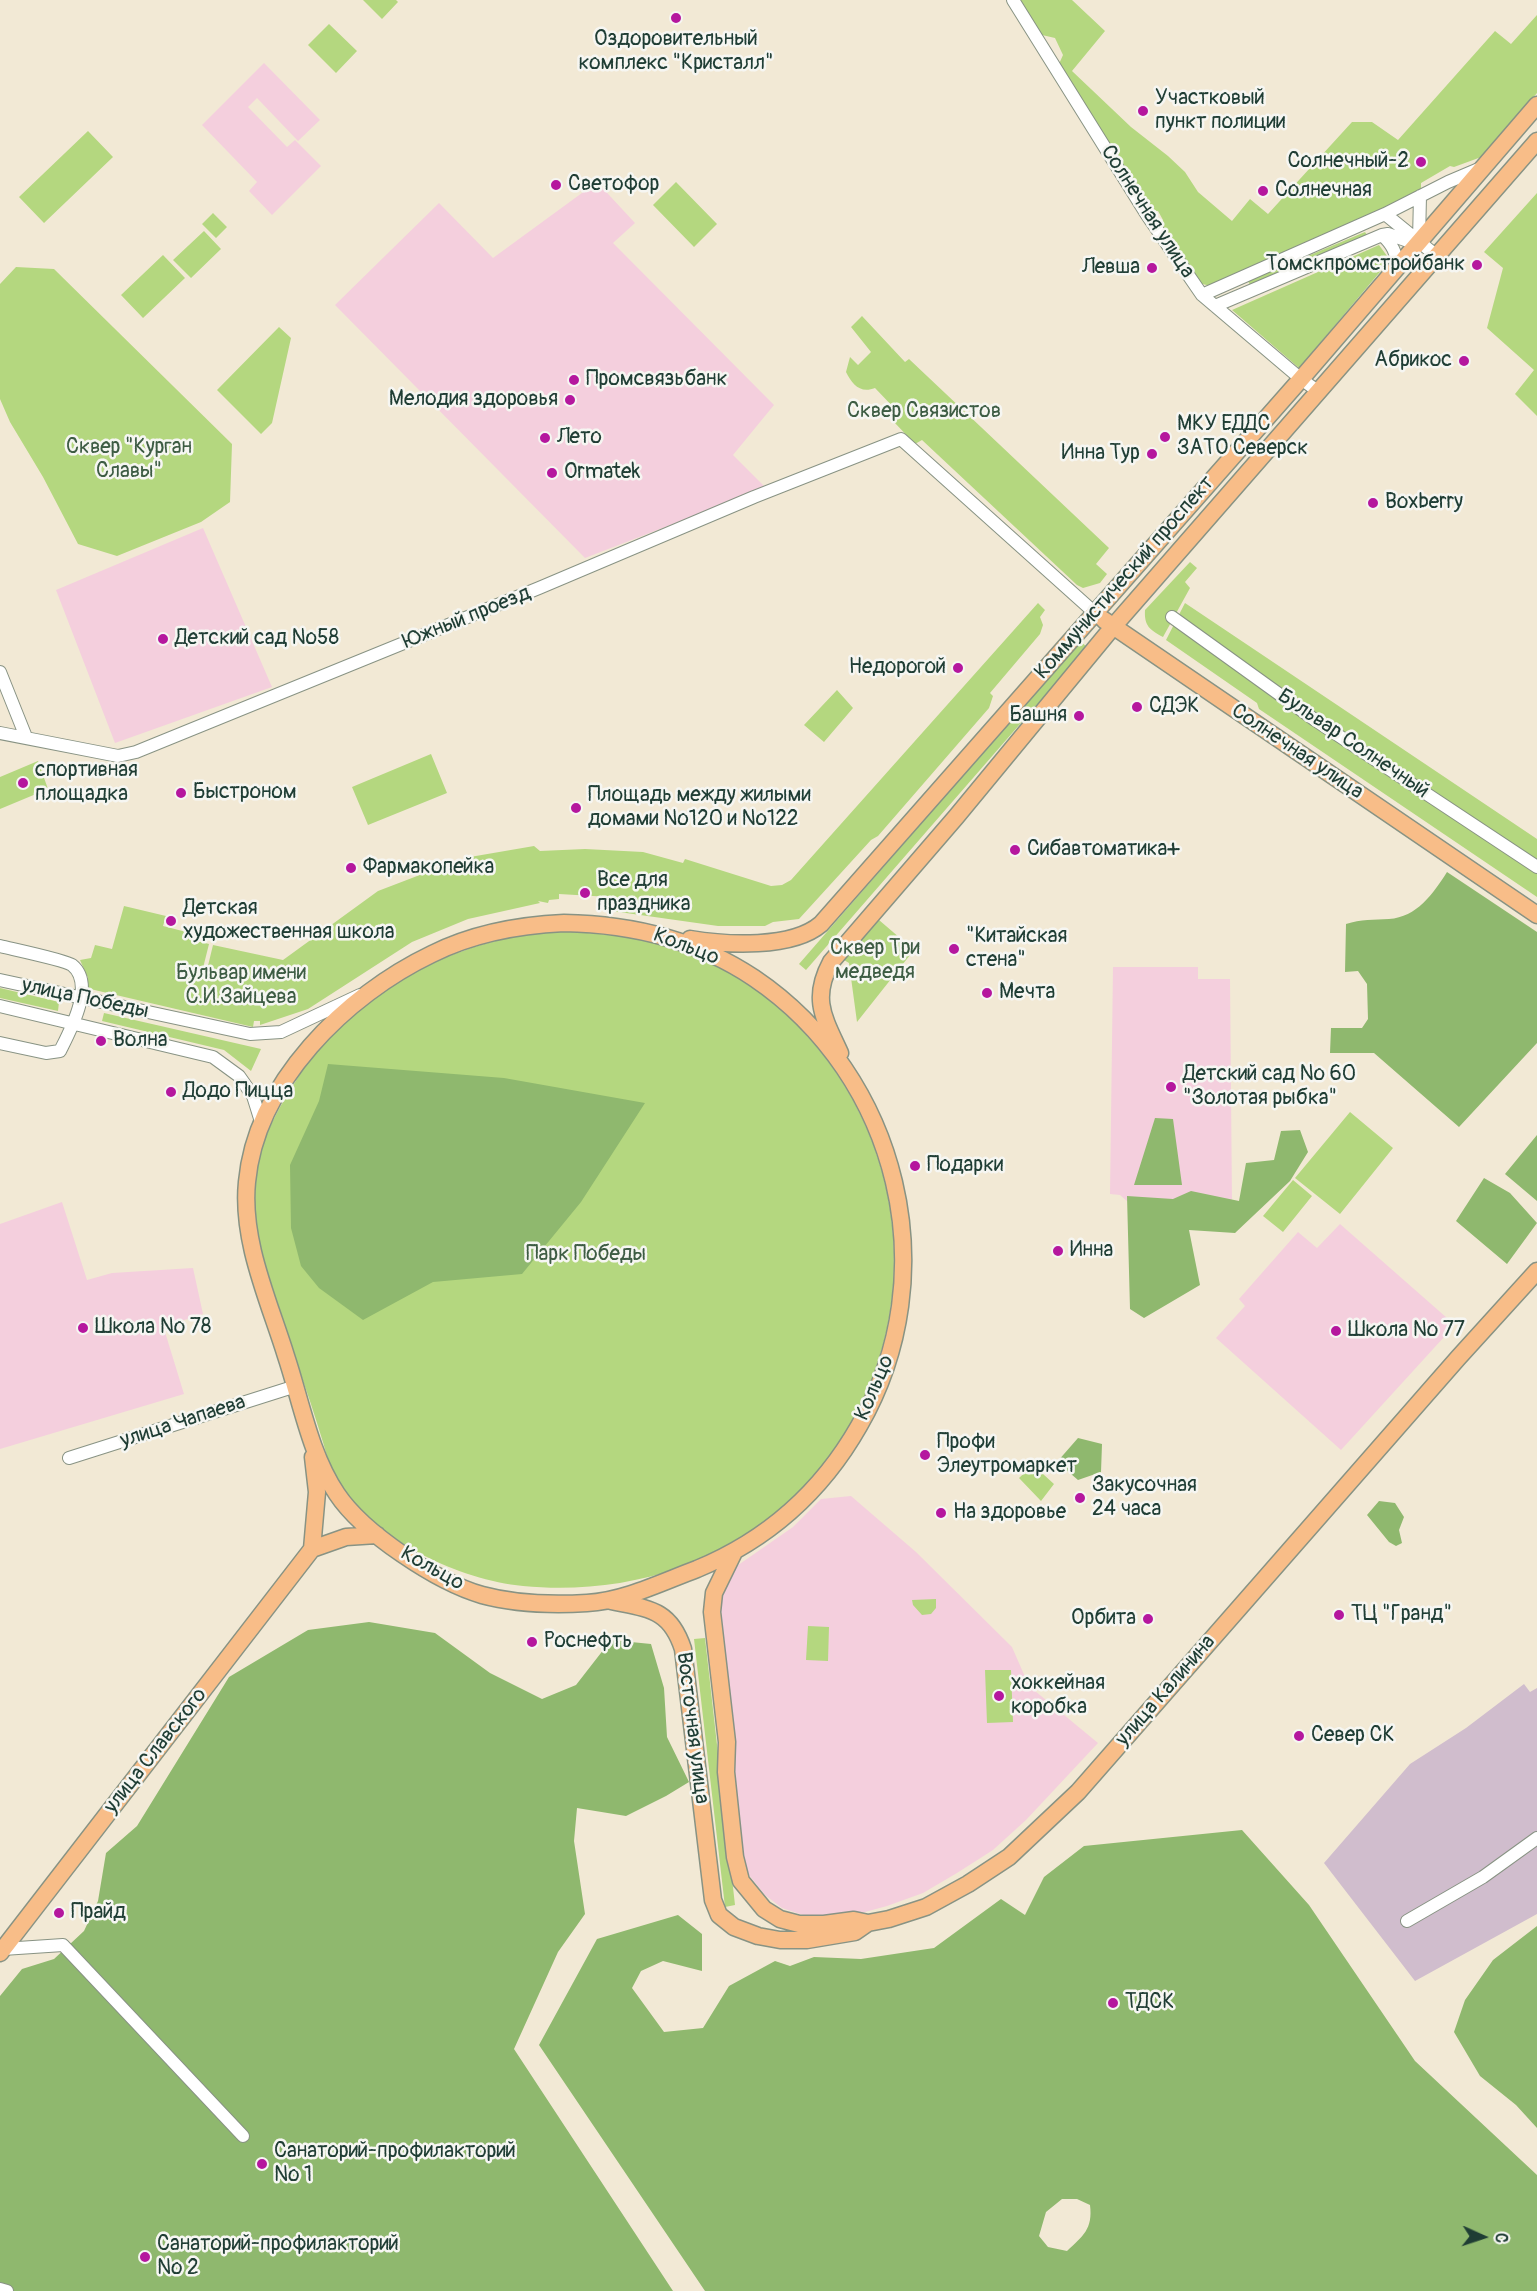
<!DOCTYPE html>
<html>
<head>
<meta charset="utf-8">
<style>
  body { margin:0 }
  #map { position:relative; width:1537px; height:2291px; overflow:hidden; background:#f2e9d5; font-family:Pangolin,sans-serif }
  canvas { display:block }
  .north { position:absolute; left:1453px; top:2207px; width:60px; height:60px; -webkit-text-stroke:4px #f6f6f2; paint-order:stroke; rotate:93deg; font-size:16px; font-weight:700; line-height:24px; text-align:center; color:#1f3d34 }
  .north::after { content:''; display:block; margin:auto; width:21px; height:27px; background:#1f3d34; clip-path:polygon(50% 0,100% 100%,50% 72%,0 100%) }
</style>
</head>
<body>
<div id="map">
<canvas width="1537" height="2291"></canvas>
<div class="north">С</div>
</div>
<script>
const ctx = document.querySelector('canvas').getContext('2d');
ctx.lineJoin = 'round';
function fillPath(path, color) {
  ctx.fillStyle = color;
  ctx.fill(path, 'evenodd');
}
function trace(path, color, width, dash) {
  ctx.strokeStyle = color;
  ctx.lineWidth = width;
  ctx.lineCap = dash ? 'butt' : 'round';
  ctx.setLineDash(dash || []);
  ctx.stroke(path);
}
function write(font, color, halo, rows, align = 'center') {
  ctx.font = font + ' Pangolin,sans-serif';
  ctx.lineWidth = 5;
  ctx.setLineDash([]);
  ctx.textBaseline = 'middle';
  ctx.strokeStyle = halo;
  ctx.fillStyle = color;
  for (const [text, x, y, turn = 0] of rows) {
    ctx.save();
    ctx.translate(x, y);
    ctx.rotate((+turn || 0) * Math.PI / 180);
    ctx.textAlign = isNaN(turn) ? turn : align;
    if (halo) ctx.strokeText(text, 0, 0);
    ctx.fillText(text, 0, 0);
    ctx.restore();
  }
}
const built = new Path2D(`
  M264,63L320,120L298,141L257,98L248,107L287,147L295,140L321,166L272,215L249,191L257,182L202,125Z
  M597,182L635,223L613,243L774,405L733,455L766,488L585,558L335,305L439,203L493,258Z
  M203,528L272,687L115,743L56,590Z
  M1113,967H1198V979H1230L1232,1203L1128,1202L1120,1195L1110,1194Z
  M62,1202L87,1280L112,1273L193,1268L203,1314L169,1325L165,1332L184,1394L0,1449V1224Z
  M1340,1224L1455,1325L1341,1450L1216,1338L1245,1306L1239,1299L1298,1232L1317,1248Z
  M851,1496L916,1552L1012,1647L1029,1686L1098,1743L1026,1820L993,1850L957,1873L923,1893L887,1906L854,1915L806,1916L782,1908L765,1895L749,1875L742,1853L720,1598L731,1570L793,1527L821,1499Z`);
const industrial = new Path2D(`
  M1524,1684L1530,1692L1537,1688V1914L1415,1981L1324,1863L1410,1764L1466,1728Z`);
const green = new Path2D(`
  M363,0H396L398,2L382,19Z
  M1020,0H1072L1105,31L1072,71L1131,127L1168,156L1185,172L1198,192L1232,221L1250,199L1268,214L1352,122H1372L1398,140L1495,31L1511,44L1537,15V93L1484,156L1454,167L1450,166L1421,183V188L1412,197L1211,286L1198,283L1160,226L1163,220L1158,211H1148L1059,64L1063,55L1055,38L1042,35Z
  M329,24L357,51L336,73L308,45Z
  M88,131L113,157L44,223L19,197Z
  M676,182L717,224L694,247L653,205Z
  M1537,193V416L1515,394L1534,370L1487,328L1503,268L1484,252Z
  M213,213L227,227L216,238L202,224Z
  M204,231L221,249L191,278L173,260Z
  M1365,232L1367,235L1250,285L1248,281Z
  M1379,245L1390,260L1299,368L1232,310Z
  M163,255L185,278L143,318L121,295Z
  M16,267L54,269L232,444L230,502L201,522L117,556L78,544L43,477L10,422L0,399V284Z
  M862,316L905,362L909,359L1109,548L1096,564L1107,574L1100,583L1083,588L1077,585L922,440L915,444L894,422L897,411L875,388C860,394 852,384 846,372L850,357L858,365L871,352L851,327Z
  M279,327L291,338L272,423L261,434L217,390Z
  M1190,562L1197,568L1185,582L1190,588L1163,637C1150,630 1144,626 1145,610Z
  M1038,603L1045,610L1040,617L1043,625L1040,634L990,693L993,696L989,708L878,836L871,840L799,919L773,922L765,926H718L612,911V907L600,906L611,901L610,897L559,894V899L549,900L548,903L538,901L540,903L468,919L412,942L308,1009L260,1025V1021H254L253,1027L86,988L88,978L80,960L91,958L95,945L112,949L124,906L166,916L163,926L194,934L193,940L209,944L202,972L196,971L192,975L202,976L206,974L213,945L283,960L378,891L459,860L465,863L475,861L470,857L534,846L540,851L585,849L643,852L683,863L685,859L771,886L782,885L791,880Z
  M1185,603L1537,839V897L1259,709L1257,703L1166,640Z
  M1080,641L1087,647L806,970L799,964Z
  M837,690L853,708L824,742L804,725Z
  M431,754L447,793L368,825L352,787Z
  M38,761L48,789L0,809V777Z
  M879,920L914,950L857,1022L849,963L844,960Z
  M558,931C587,933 616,934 644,940C712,954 773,994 816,1046C931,1184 918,1387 783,1508C713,1570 615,1595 523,1586C460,1580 377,1541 341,1486C336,1479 333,1471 329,1463C314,1409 294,1356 277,1303C268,1275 257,1246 255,1216C251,1168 264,1132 289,1092C298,1078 306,1063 316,1050C377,981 466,937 558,931Z
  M0,988L59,1002L58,1011L0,998Z
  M104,1013L261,1049L251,1071L224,1050L102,1021Z
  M1350,1112L1393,1148L1340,1214L1295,1178Z
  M1293,1180L1312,1196L1283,1232L1263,1216Z
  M1033,1465L1054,1484L1041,1501L1019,1478Z
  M936,1599V1608L931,1614L922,1615L913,1605L912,1600Z
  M808,1626L829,1627L828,1661L806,1660Z
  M705,1638L735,1905L725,1907L694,1639Z
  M985,1670H1011L1013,1722L987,1723Z`);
const forest = new Path2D(`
  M1447,872L1537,932V1043L1459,1127L1374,1053H1330L1331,1028H1362L1368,1019L1367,984L1358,971L1345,972L1346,924C1361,919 1374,920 1389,919C1417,917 1433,894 1447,872Z
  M328,1064L504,1078L645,1103L581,1202L522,1274L433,1282L363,1320L319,1288L301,1266L291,1228L290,1165L319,1101Z
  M1155,1118L1173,1119L1182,1185H1134Z
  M1300,1130L1308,1152L1290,1181L1235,1233L1189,1230L1200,1285L1144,1318L1130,1309L1127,1196L1173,1199L1191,1191L1239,1201L1246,1163L1274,1160L1281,1131Z
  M1537,1135V1201L1505,1174Z
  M1484,1178L1510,1193L1537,1223L1507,1264L1456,1221Z
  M1078,1438L1102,1444L1101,1472L1078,1480L1057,1462Z
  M1379,1501L1395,1503L1404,1517L1399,1530L1402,1543L1396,1546L1389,1542L1367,1515Z
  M369,1622L435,1633L490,1673L542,1699L576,1685L611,1640L651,1644L664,1688L667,1737L689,1782L666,1796L626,1816L577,1808L574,1841L585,1914L558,1952L514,2049L673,2291H0V1996L22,1969L54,1959L84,1931L98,1901L106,1853L137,1826L229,1677L308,1630Z
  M1242,1830L1309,1905L1415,2061L1537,2175V2291H705L539,2045L597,1939L678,1915L702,1934V1971L663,1961L641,1971L632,1988L664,2032L703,2028L729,1986L775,1961L790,1966L814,1957L861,1959L934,1948L1001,1899L1025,1915L1044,1877L1084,1846ZM1062,2199H1077L1090,2205C1093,2229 1083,2236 1067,2251L1048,2247L1039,2236L1046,2212Z
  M1537,1926V2128L1516,2105L1480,2076L1454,2032L1465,2000L1493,1960Z`);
const minor = new Path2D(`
  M1013,0L1147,215L1202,295L1301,379L1319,392
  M1385,214L1438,257
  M1382,235C1392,244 1397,253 1397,267
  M1419,240L1420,196
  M1202,295L1385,214L1448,182L1481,168
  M1215,306L1382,235L1388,234L1408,241L1419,240
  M1172,617L1315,720L1537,867
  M0,672L26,737
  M0,733L118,756L136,752L539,588L754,497L901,439L1095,613
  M0,946C12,949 65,960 72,965C96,984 70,1031 60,1051L46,1053L0,1043
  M0,980L250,1034L281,1032L360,995
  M0,1006L213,1057L239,1076L253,1096L262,1125
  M69,1458L296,1386
  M1407,1921L1483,1877L1537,1838
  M3,1949L63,1945L243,2136
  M0,2289L7,2291`);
const major = new Path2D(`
  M1104,620L1537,915
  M564,923C631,924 697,940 754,978C899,1076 947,1274 859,1426C822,1491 767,1540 697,1569C662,1582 624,1601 587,1603C553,1605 515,1604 482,1595C437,1582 363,1533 337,1494C310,1454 301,1401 286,1356C269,1301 241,1241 247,1182C256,1083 346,995 432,954C472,934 520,925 564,923Z
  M690,939C726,945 792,949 821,924L1301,379L1537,105
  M840,1053C824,1018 811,999 831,962L956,817L1112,628L1537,141
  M312,1549L317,1492L313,1457
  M312,1549L346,1537L377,1535
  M734,1552L714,1593L712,1612L727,1742L726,1772L735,1857L741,1881L764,1909L780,1919L799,1924H824L854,1920L868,1923
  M611,1601C649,1609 670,1609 683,1649L713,1900L719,1915L734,1927L758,1936L780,1940H807L855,1932L868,1923L889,1919L926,1907L968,1884L1009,1857L1078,1792L1458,1358L1537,1271
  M0,1953L312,1549`);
const markers = [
  [676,18,6,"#b5179e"],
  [1143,111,6,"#b5179e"],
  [1421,162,6,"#b5179e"],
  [556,185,6,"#b5179e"],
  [1263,191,6,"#b5179e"],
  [1477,265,6,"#b5179e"],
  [1152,268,6,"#b5179e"],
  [1464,361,6,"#b5179e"],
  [574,380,6,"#b5179e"],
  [570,400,6,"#b5179e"],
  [1165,437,6,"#b5179e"],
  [545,438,6,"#b5179e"],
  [1152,454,6,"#b5179e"],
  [552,473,6,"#b5179e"],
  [1373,503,6,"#b5179e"],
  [163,639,6,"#b5179e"],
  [958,668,6,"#b5179e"],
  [1137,707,6,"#b5179e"],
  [1079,716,6,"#b5179e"],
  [23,783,6,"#b5179e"],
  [181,793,6,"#b5179e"],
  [576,808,6,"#b5179e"],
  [1015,850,6,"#b5179e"],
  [351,868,6,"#b5179e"],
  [585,893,6,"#b5179e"],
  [171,921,6,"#b5179e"],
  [954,949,6,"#b5179e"],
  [987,993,6,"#b5179e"],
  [101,1041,6,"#b5179e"],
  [1171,1087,6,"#b5179e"],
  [171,1092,6,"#b5179e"],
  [915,1166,6,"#b5179e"],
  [1058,1251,6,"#b5179e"],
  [83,1328,6,"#b5179e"],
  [1336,1331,6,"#b5179e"],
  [925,1455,6,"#b5179e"],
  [1080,1498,6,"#b5179e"],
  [941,1513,6,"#b5179e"],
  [1339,1615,6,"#b5179e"],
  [1148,1619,6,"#b5179e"],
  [532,1642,6,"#b5179e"],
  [999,1696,6,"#b5179e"],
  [1299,1736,6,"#b5179e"],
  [59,1913,6,"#b5179e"],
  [1113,2003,6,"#b5179e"],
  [262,2164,6,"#b5179e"],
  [145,2257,6,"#b5179e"]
];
const poiNames = [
  ["Оздоровительный",676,40,"center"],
  ["комплекс \"Кристалл\"",676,64,"center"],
  ["Участковый",1155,99],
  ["пункт полиции",1155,123],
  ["Солнечный-2",1409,162,"right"],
  ["Светофор",568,185],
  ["Солнечная",1275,191],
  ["Томскпромстройбанк",1465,265,"right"],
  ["Левша",1140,268,"right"],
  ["Абрикос",1452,361,"right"],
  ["Промсвязьбанк",586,380],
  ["Мелодия здоровья",558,400,"right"],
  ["МКУ ЕДДС",1177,425],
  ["ЗАТО Северск",1177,449],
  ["Лето",557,438],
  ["Инна Тур",1140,454,"right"],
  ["Ormatek",564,473],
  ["Boxberry",1385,503],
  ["Детский сад №58",175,639],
  ["Недорогой",946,668,"right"],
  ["СДЭК",1149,707],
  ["Башня",1067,716,"right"],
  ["спортивная",35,771],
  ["площадка",35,795],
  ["Быстроном",193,793],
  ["Площадь между жилыми",588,796],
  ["домами №120 и №122",588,820],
  ["Сибавтоматика+",1027,850],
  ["Фармакопейка",363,868],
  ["Все для",597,881],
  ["праздника",597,905],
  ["Детская",183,909],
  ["художественная школа",183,933],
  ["\"Китайская",966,937],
  ["стена\"",966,961],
  ["Мечта",999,993],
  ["Волна",113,1041],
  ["Детский сад № 60",1183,1075],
  ["\"Золотая рыбка\"",1183,1099],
  ["Додо Пицца",183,1092],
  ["Подарки",927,1166],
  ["Инна",1070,1251],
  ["Школа № 78",95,1328],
  ["Школа № 77",1348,1331],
  ["Профи",937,1443],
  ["Элеутромаркет",937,1467],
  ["Закусочная",1092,1486],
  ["24 часа",1092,1510],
  ["На здоровье",953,1513],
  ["ТЦ \"Гранд\"",1351,1615],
  ["Орбита",1136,1619,"right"],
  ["Роснефть",544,1642],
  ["хоккейная",1011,1684],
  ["коробка",1011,1708],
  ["Север СК",1311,1736],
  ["Прайд",71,1913],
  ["ТДСК",1125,2003],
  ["Санаторий-профилакторий",274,2152],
  ["№ 1",274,2176],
  ["Санаторий-профилакторий",157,2245],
  ["№ 2",157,2269]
];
const streetNames = [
  ["Солнечная улица",1147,212,57],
  ["Коммунистический проспект",1125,578,-49],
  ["Южный проезд",467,618,-22],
  ["Бульвар Солнечный",1353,744,34],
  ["Солнечная улица",1297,752,34],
  ["Кольцо",686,947,21],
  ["улица Победы",85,999,12],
  ["Кольцо",875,1388,-67],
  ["улица Чапаева",183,1422,-18],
  ["Кольцо",432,1569,29],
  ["улица Калинина",1166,1691,-49],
  ["Восточная улица",692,1728,83],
  ["улица Славского",156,1751,-52]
];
const parkNames = [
  ["Сквер Связистов",924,412],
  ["Сквер \"Курган",129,448],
  ["Славы\"",129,472],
  ["Сквер Три",875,949],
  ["медведя",875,973],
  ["Бульвар имени",241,974],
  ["С.И.Зайцева",241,998],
  ["Парк Победы",586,1255]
];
fillPath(built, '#f4cfdd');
fillPath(industrial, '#d0bdcd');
fillPath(green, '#b4d77f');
fillPath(forest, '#8fb86e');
trace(minor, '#889384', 14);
trace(major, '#889384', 19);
trace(minor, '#fff', 12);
trace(major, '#f8bd88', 16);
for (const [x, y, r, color] of markers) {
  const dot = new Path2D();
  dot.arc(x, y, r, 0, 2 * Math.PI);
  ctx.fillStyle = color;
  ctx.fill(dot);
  trace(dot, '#f6f6f2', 2);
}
write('21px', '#1f3d34', '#f6f6f2', poiNames, 'left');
write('21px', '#1f3d34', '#f6f6f2', streetNames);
write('21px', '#3d5c43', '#f6f6f2', parkNames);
</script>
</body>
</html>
